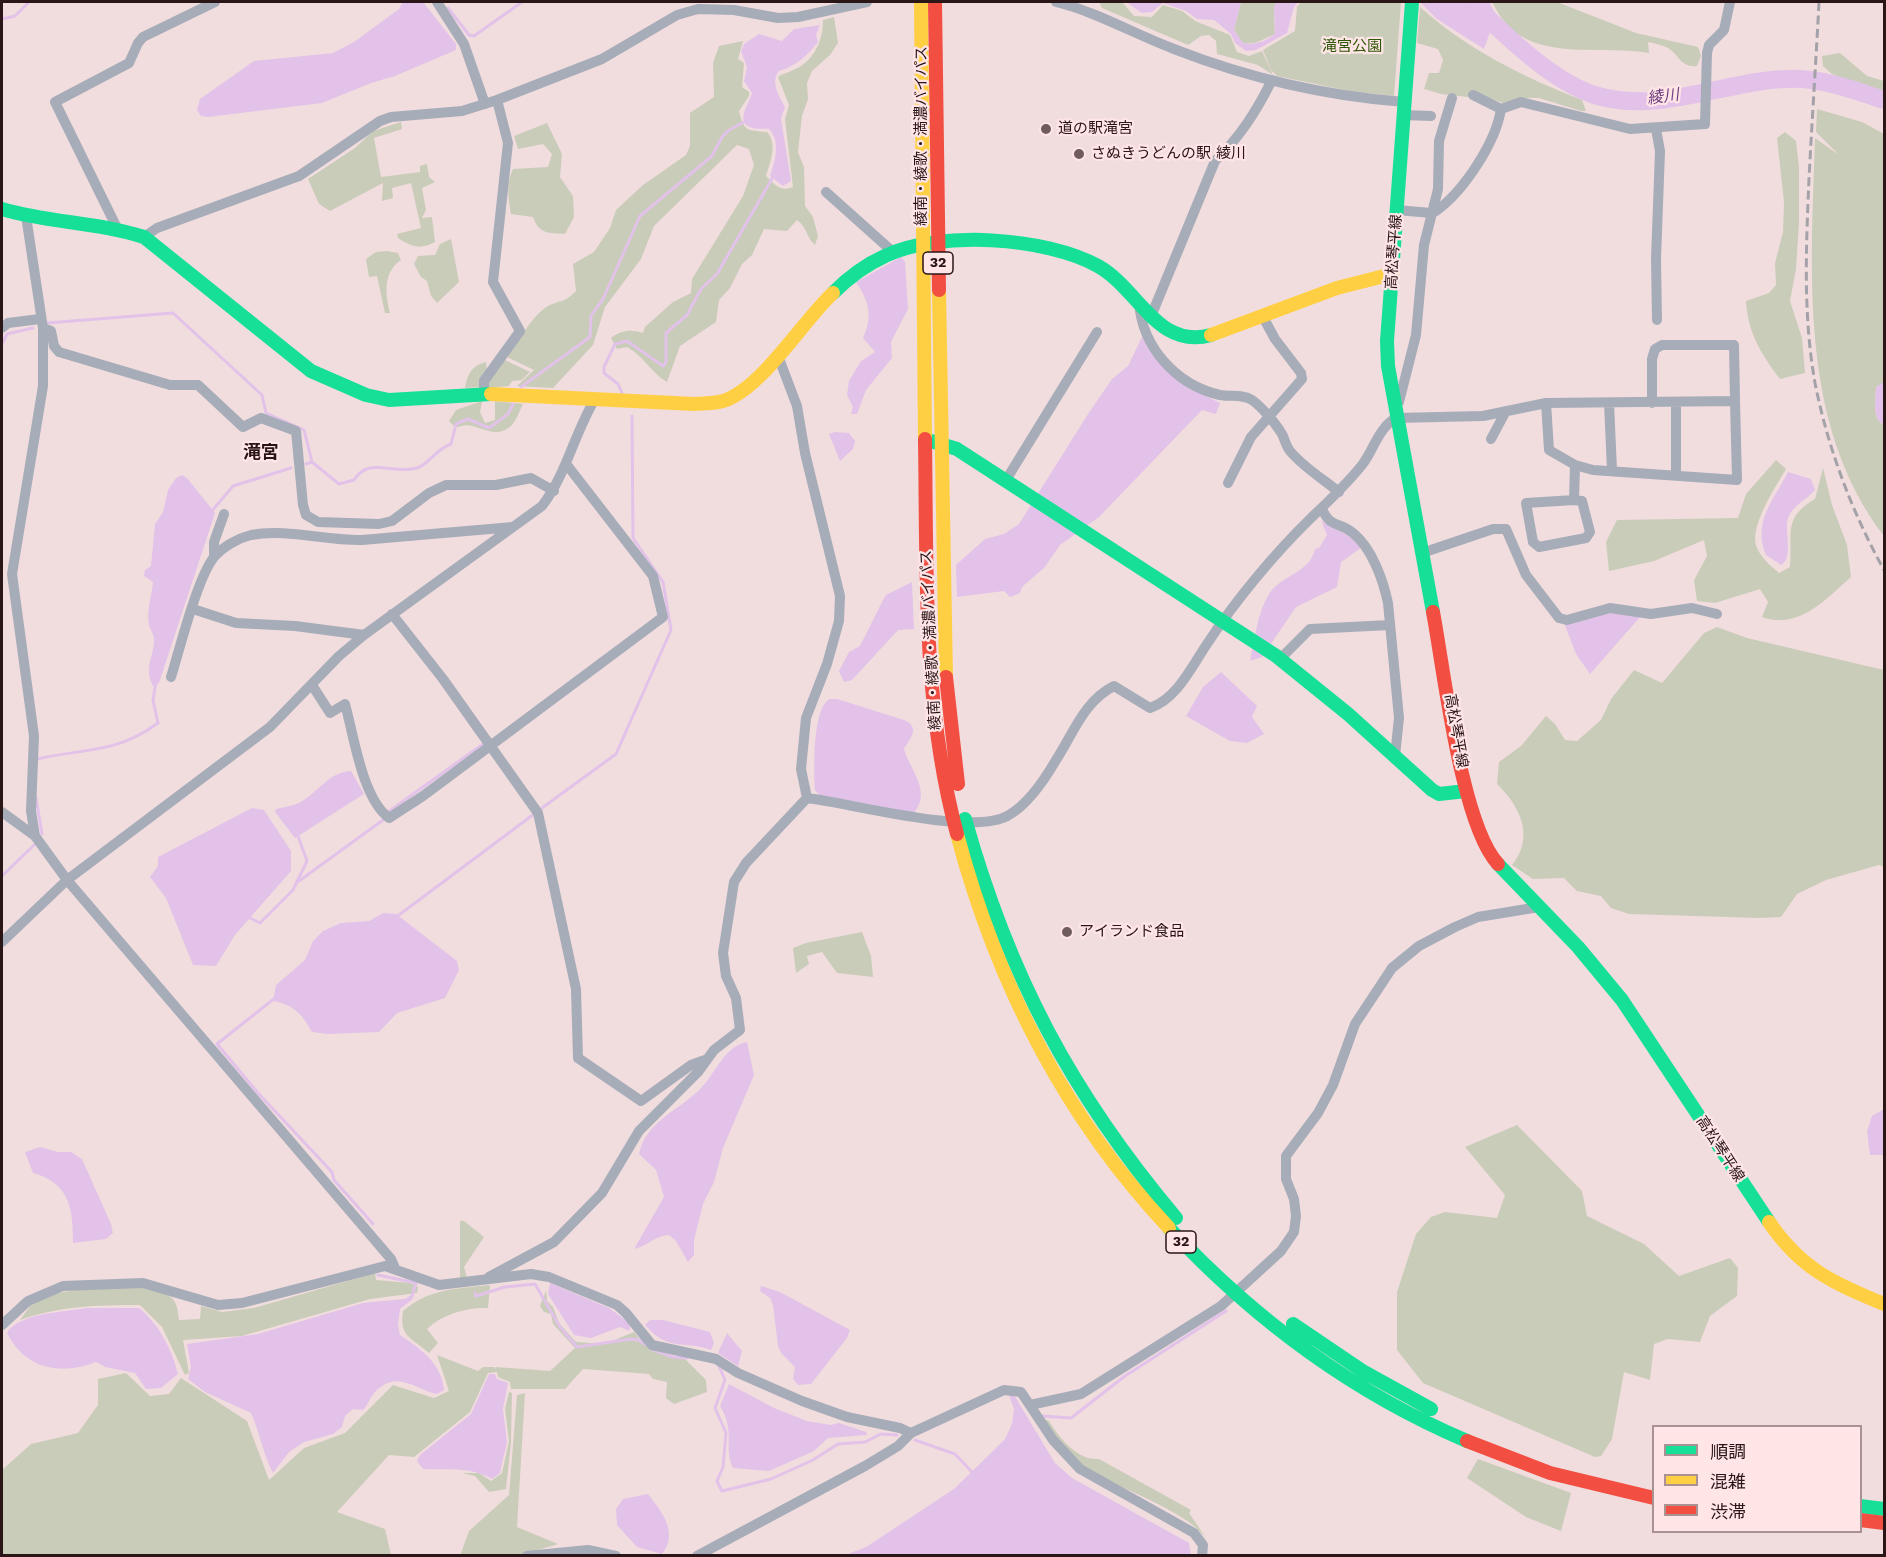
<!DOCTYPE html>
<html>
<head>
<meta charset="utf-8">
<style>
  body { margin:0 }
  #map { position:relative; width:1886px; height:1557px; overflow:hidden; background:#f2ddde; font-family:"Work Sans","Noto Sans JP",sans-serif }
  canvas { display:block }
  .frame { position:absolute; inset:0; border:3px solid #2b1617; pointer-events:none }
  .legend { position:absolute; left:1652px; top:1425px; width:210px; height:108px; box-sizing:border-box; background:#ffe5e6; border:2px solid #aa9293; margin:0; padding:8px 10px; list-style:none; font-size:18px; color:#2b1617 }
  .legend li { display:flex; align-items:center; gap:12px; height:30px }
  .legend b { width:30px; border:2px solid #aa9293 }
</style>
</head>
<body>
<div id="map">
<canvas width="1886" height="1557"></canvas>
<div class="frame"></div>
<ul class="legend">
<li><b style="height:8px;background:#16e098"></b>順調</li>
<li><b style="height:8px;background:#ffcf43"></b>混雑</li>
<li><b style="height:8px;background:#f24e42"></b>渋滞</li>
</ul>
</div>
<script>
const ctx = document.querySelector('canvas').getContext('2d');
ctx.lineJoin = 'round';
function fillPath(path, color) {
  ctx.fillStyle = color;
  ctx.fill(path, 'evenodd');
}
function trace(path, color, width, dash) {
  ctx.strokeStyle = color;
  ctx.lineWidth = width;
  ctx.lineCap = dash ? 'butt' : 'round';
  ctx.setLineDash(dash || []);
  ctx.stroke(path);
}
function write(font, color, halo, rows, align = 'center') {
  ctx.font = font + ' "Work Sans","Noto Sans JP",sans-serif';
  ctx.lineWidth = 4.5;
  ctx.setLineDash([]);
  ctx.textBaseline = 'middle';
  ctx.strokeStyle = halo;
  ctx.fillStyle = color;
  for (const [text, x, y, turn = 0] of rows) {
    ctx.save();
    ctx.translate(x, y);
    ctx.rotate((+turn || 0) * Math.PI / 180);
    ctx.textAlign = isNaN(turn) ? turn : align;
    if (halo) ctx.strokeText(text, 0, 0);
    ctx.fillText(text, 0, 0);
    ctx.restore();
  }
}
const green = new Path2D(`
  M1099,2H1122L1134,16L1152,17L1163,5L1182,11L1195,21L1230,35L1237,52L1249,56L1262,51L1273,75L1258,65L1217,54L1216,41L1209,35L1201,36L1188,45L1102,8Z
  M1241,2H1279L1274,13L1275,34C1263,39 1257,45 1243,43L1234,30Z
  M1301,2H1401L1394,96L1350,91L1277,76L1271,70L1263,50L1295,31L1297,7Z
  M1492,2H1557L1636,33L1698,47L1701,56L1697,66C1681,68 1679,55 1668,48C1662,45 1654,43 1648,42L1649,53C1603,45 1542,61 1507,25C1501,19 1496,9 1492,2Z
  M1420,7C1465,48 1525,78 1582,100L1586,111H1581L1539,98H1519L1503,103L1471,91L1468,97L1441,94L1424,89L1429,73H1439L1443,60L1438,49L1417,43Z
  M834,17L838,43L830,55L812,71L807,83L808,99L802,116L798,152L804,167L805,206L813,217L818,236L815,245C806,238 808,228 797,220L787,231L764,229L752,255L742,264L730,288L719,300L716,322L680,346L667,382C651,373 644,356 627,347L617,349L611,338C621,330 632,329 643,333L645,327L673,302L691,293L692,279L743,196L754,165L749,149L737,145L654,226L641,259L605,307L593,345L553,388L517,386L534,370L507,357C519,342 531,316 548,306C562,299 563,304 576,291L573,264L594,252L610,228L616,210L643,185L686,155L690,146V113L714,97L713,63L719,46L743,41L738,59L744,63L742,87L749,92V96L739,111C744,132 747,130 767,132C778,144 770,163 766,176C775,185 781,192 793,187L785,119L789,105L778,77C783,73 785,74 791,71C813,63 823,42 823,20Z
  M1840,53L1867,76L1884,81V96L1832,74L1823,66L1822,56Z
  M1817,109L1862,122L1884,134V383L1876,387C1876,401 1871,417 1884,425V536C1798,424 1811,271 1815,138L1839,155L1816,132Z
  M401,122L402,129L374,138L381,177L420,172V166L427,164L429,177L435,182L422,188L426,210L422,218L432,217L435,242C420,250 412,247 398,238L397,234L421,228L411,183L392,188L393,198L382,201L383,183L330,211L319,204L308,179L355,148L373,131Z
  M547,123L562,154L560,177L573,196L574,217L565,234C548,233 539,234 533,217L511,214C508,198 506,184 513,169L548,167L552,154L543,144L518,149L514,136Z
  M1785,132L1796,141L1799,167V223L1796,269L1790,301L1802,338L1805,373L1780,379C1761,354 1748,333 1746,301L1769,293L1776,285L1775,263L1783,232L1784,202L1777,138Z
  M451,239L459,282L437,303L431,296L427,281L421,277L414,264L418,256L435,255L440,244Z
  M387,251L398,253L401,260C383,272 385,294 390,313H385L377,276L369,277L366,259L376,252Z
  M505,360L530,372L522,380L512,381L509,386L488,388L489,381Z
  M486,362L487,371L480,387L465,388C467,375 472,365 486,362Z
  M482,401L480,412L485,423L495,420V401L523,404C520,410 516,421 511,426C492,443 474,417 456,428L449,421L456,410Z
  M1776,460L1786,469C1776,486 1748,528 1757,548C1762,559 1771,566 1779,573L1790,567C1793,534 1782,518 1815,499L1823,468L1832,505L1847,545L1851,577C1825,600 1799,630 1762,617L1768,602L1760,589L1715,603L1697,601L1694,580L1707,556L1704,540L1654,561L1609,571L1606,542L1617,520L1738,518L1746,494Z
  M1717,627L1747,638L1884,670V867L1879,865L1826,880L1797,894L1781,917L1760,918L1629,914L1611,908L1601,896L1577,891L1564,878L1533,879L1512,865C1535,837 1520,806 1497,784L1499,762L1521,746L1546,716L1555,724L1565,740L1577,741L1601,720L1611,699L1634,670L1662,683L1704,633Z
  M862,932L871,956L873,977L837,973L822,952L807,956L809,964L796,973L793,948L806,943Z
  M1517,1125L1582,1191L1587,1216L1644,1244L1679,1276L1730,1258L1738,1268L1737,1296L1710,1316L1700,1342L1668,1339L1654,1344L1650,1380L1624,1372L1612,1439L1601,1456L1595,1457L1423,1383L1397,1350V1292L1416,1234L1431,1217L1445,1212L1497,1218L1505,1195L1465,1147Z
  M460,1221H464L484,1237L464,1267L467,1278H460Z
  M375,1273L376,1280L411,1283L418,1287L417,1293L370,1299L242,1336L183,1340L189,1373L185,1375L162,1327L140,1305C98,1305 60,1306 20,1320C24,1315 29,1306 35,1302C57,1287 152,1279 172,1298C178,1305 178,1312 179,1320L200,1319L201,1306L222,1312L254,1308Z
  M490,1285L488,1308C468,1307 442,1314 427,1329L438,1343L429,1353C411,1337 399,1337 403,1311C430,1288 456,1289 490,1285Z
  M546,1291L547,1301L553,1307L559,1323L576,1342L605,1344L634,1332L644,1344L661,1353L684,1358L706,1380L707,1392L674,1404L666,1398L667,1382L653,1379L649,1374L583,1369L565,1389H511L510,1382L498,1377L497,1372L488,1373L470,1412L414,1457L389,1455L337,1512L385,1529L391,1555H2V1470L31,1444L78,1433L98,1405V1379L126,1373L150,1396L169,1394L181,1378L247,1421L269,1480L304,1448L345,1433L393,1385L434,1398L449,1391L437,1355L478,1371L483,1367H495L496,1370V1367L550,1371L575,1348L553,1324L551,1314L544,1312L540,1306Z
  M509,1392L512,1393L511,1442L506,1489L489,1492L475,1476L462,1473H479L491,1481L502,1473L509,1441L505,1409Z
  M525,1393L517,1527L558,1544L521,1555L460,1556L469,1531L509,1495L517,1395Z
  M1044,1419L1049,1421C1059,1437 1077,1461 1099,1459L1191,1510L1189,1513L1206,1538C1184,1509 1118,1489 1086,1468C1068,1456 1057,1437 1044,1419Z
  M1478,1459L1571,1493L1561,1531L1526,1517L1467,1478Z`);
const water = new Path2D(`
  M403,2H423L456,44V50L395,76L371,83L322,103L208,117L201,116L197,110L200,99L254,61L333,53L354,42L399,9Z
  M1126,2H1241L1234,30L1243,43L1251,44L1264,41L1275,34L1274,6L1277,2H1298L1294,7L1287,33L1256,50L1246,51L1235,43L1231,34L1214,20L1197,19L1186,11L1163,3L1152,12L1142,13Z
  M1420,2H1489L1496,15L1484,49L1437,19Z
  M820,25L816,35L818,42C807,56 796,66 779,71C770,82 779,96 785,107L781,119L791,181L783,186L770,176C775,162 781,141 769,129C764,128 755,130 750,127C735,121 750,102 752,93L744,81L747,67L741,51L744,44L759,34L782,41L794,29Z
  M901,257L905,262L908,309L891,342L892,358L866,390L857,414H851L853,407L847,395L849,381L861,361L875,352L863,338C873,317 869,301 856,282Z
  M1143,335C1162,376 1181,383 1220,403L1216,414L1202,410L1099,517L1060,545L1044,568L1022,587L1020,593L1010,597L1004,591L957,597L956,565L985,539L1004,534L1019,524L1088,414L1112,379L1128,366Z
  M1882,383H1884V425C1871,417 1876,401 1876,387Z
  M835,432L849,433L855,441L853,449L840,461L829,434Z
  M1788,472L1811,479L1815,490C1806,500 1792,506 1788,518C1784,531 1794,558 1781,565L1766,555C1752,522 1774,500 1788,472Z
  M182,475L187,478L215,513L159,683L153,686C143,666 155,655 154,639C154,634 150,630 149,625C146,612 152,595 153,582L144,576L145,570L151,566L155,524L163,512L168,490L176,478Z
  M1321,520C1334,532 1351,532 1361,548L1341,562L1337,587L1296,607L1262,657L1250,661C1255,639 1257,613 1269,594C1281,575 1310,573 1315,549L1319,548L1327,535Z
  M912,582L914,629L898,630L852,680L844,682L839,671L849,652L860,646L883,600L886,595Z
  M1609,613H1635L1640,617L1590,674L1576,654L1564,623Z
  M1221,672L1257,706L1252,717L1264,734L1247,743L1230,741L1186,716L1203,687Z
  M830,699H837L904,720C921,727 910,739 904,749C910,770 932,791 914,813L820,796L815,790C814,771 812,708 830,699Z
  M351,771L364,794L295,838L275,812L276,809C283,807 292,806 299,803C318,793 328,772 351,771Z
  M252,808L264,810L291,851V871L235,935L216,966L193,965L166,898L150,877L158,866V857Z
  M383,913L396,914L457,961L459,970L445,998L397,1013L379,1032L328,1034L312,1032C302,1014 294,1005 273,1001L276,985L305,960L313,941L323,931L341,923L369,921Z
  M747,1042L754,1075L723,1148L714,1182L703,1204L694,1240V1255L688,1262L676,1241L669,1235C654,1236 648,1246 634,1249L664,1197L656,1170L639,1154C646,1120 681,1110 702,1087C716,1072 725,1046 747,1042Z
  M1884,1109V1155H1870L1867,1131L1872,1116Z
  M40,1147L58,1152H71L82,1159L111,1224L113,1233L106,1239L73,1243C73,1209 70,1183 33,1173L25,1152Z
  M550,1283L609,1308L631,1324L629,1331L620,1327L591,1338L574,1335L548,1294Z
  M761,1286L780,1292L850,1330L847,1338L811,1384L798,1385L793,1379L795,1367L781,1353L778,1346L773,1305L770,1298L760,1291Z
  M414,1298L400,1309L398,1325L400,1335C421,1349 442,1364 444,1390L437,1394C415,1390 397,1368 374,1393C370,1398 368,1405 363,1410L353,1409L345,1416L342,1427L333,1434L304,1442L289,1452L273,1473C263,1454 260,1433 251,1413L205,1392L188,1379L191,1367L187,1344L258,1334L363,1303Z
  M86,1308H139C159,1324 172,1350 178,1374L161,1388L146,1389L135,1373L105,1367L96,1362C61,1376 25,1369 7,1333C18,1313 65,1312 86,1308Z
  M650,1320H663L710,1332L714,1343L711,1350C681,1339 670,1353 645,1325Z
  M727,1333L742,1351L738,1366L718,1353Z
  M489,1374H495L497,1379L508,1383L503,1409L507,1442L500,1473L492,1479C471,1466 446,1470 423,1469L417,1461L420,1455L471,1414Z
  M729,1384L774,1408L807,1421L831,1425L839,1423L866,1432L867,1435L828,1438L814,1451L769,1471L733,1468C723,1446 736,1432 720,1406Z
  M1009,1395H1014L1055,1463L1072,1478L1189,1543L1191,1556H843L866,1547L954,1489L994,1450L1005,1439L1012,1424L1014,1409Z
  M648,1494C662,1512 679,1533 662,1554L637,1547L617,1525L616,1509L623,1499Z`);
const stream = new Path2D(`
  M448,8L469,35L474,36L522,2
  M2,19L15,16L29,2
  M47,323L173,313L262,395L266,413L304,430L312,462
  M2,344L7,334L33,328
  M521,387L590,337L591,316L603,299L640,216L712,156L722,137L729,130L746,121
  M622,393L618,384L604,373V367L615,344L627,341L663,366L666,362V333L687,315L701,289L717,274L773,177
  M306,464L312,462L339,484L354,480C369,456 392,475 417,468C428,465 436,449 451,444L456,424L468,419L489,428L508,414L513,404
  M211,512L233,486L291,468
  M37,759C85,748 116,754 158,723L153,700L156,682
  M36,798L42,834
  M542,808L616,754L671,630L663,582L633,538L632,416
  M388,812L483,744
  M2,876L34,845
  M299,881L383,820
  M248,917L260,923L293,890L307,861L298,836
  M395,918L534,814
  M275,998L217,1044L258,1093L332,1172L334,1180L373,1224
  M378,1275L416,1283L412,1296L407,1300
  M475,1293L476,1296L505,1287L535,1284L560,1327L577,1347L631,1339L639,1340L646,1345
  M651,1349L673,1357L687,1358
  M719,1366L725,1380L715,1408L726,1433L723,1467L717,1481L722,1491L771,1479L813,1460L838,1444L865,1442L881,1434L897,1435
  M1042,1416L1071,1418L1125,1376L1226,1311
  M915,1440L955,1454L972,1472`);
const river = new Path2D(`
  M1471,2C1504,34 1553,83 1598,96C1666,115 1733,76 1801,79C1830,81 1857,91 1884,100`);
const street = new Path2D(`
  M437,2L464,44L485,104
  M1056,2C1097,12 1134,34 1174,49C1248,78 1326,96 1404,102
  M1501,109L1521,102L1630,129L1705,124L1707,53L1709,45L1724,30L1730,2
  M1403,115L1431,116
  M1656,129L1660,151L1656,259L1657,320
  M826,192L893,252
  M1397,210L1431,213L1436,211C1464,191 1496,142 1501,109L1473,95
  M26,216L43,328V386L12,574L34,736L31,811L35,836
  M117,228L55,102L129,63L138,43L143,37L215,2
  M144,237L157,228L299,176L380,121L391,117L462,111L497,100L602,59L677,15L698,9L734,10L778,18L798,17L867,2
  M1139,302C1142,347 1176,385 1220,395C1231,397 1242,394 1252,400C1262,407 1276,424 1282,434C1285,440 1286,446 1290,451C1303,467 1323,479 1339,492
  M1152,314L1215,161C1240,137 1256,112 1272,80
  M2,328L8,323L40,319
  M43,328L51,331L54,346L59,352L170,385H198L243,427L261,418L296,431L303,505L306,515L318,522L379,524L392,521L429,493L446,485H496L531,478L554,491
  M778,356L797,406L805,453L840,596L839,621L827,664L806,718L801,769L807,798
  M484,394V381L520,331L493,282L508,143L497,100
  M1676,402V475
  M1609,403L1612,470
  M1652,403V359L1655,349L1662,345H1734L1735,401
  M1394,407L1399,402L1416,335L1424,245L1438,189L1439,141L1452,98
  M1491,439L1506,411
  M1006,480L1097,332
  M1228,483L1251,437L1302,379L1301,373L1275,339L1263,317
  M1574,500L1582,501L1590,532L1586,538L1539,547L1533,542L1526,503Z
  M1574,500L1575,465
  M1322,509C1331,529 1339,521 1353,533C1372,548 1383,580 1388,603L1399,718L1395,756
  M1422,553L1493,529H1506L1526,575L1559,618L1567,620L1610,608L1651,614L1692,608L1717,614
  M214,556V542L224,514
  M193,609L236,623L295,626L364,635
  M392,614L443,679L538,813L576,989L578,1058L641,1101L691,1065L705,1060
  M1280,659L1310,629L1390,625
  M171,677C180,648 198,575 215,556C224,546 239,538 251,535C286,528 326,541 362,540L513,527
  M312,685L330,713L345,704C354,736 362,798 389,818L423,796L663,617L653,576L567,465
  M807,798C851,803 973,837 1009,815C1028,804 1045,779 1056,760C1073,734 1084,701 1114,686L1150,708C1177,699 1192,666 1207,644C1235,601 1274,554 1311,518C1329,501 1346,485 1362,465C1373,451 1379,427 1396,418L1483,416L1546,403L1735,401L1737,480L1593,470L1575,465L1549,450L1546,403
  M2,812L35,836L67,880L391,1259L395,1268
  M2,942L67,880L270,727L339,656L364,635L542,506C567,473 574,434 595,399
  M489,1277L554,1242L602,1193L639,1131L698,1072L714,1050L740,1030L736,998L726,976L723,953L734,882L746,863L807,798
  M2,1325L28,1301L63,1286L143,1283L218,1305L242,1303L385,1266L439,1285L531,1274L549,1277L617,1305L626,1313L652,1345L716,1359L738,1373L802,1401L847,1417L900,1428L911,1433
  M1030,1405L1081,1394L1221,1306L1281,1251L1294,1232L1296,1216L1294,1199L1286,1179V1156L1318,1113L1333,1085L1355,1024L1392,968L1419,946L1455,927L1478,917L1539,907
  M527,1556L588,1550L616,1556
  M697,1556L865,1466L898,1446L911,1433L1004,1390L1021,1392L1053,1440L1080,1469L1194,1533L1203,1545L1202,1556`);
const fast = new Path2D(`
  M1412,2L1387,341L1388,366L1433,612
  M2,209C49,223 98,222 144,237L311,371L366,395L389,400L491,394
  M833,293C848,278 865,265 885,256C939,230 1045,237 1098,266C1139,289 1157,350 1211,335
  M931,441L957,449L1275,655L1348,714L1432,790L1439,794L1466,791
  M965,819C1009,976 1071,1093 1176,1218
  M1498,864L1578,947L1622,1000L1769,1222
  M1169,1228C1253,1318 1354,1393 1467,1441
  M1293,1324L1364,1372L1431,1409
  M1860,1506L1884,1509`);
const slow = new Path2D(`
  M921,2L925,439
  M939,290L946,677
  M1211,335L1337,288L1392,274
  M491,394L694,404C705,403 716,404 726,400C763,386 803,321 833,293
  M957,834C996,981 1064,1116 1169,1228
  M1769,1222C1801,1269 1833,1283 1884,1304`);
const jam = new Path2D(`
  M935,2L939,290
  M925,439C927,572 922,704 957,834
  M1433,612C1444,670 1461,824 1498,864
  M946,677L958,784
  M1467,1441L1550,1473L1654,1498
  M1860,1520L1884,1523`);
const rail = new Path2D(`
  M1819,2C1816,61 1812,120 1809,179C1806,247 1803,316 1815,383C1828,449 1852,512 1884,570`);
const markers = [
  [1046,129,6,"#715c5d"],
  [1079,154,6,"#715c5d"],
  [1067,932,6,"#715c5d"]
];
const shields = [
  [938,263,30],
  [1181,1242,30]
];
const shieldNames = [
  ["32",938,263],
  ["32",1181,1242]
];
const parkNames = [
  ["滝宮公園",1352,47]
];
const poiNames = [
  ["道の駅滝宮",1058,129],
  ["さぬきうどんの駅 綾川",1091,154],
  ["アイランド食品",1079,932]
];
const streetNames = [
  ["綾南・綾歌・満濃バイパス",922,136,-90],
  ["高松琴平線",1394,252,-86],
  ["綾南・綾歌・満濃バイパス",931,640,-93],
  ["高松琴平線",1456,731,80],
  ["高松琴平線",1720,1149,57]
];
const waterNames = [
  ["綾川",1663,97,-8]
];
const quarterNames = [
  ["滝宮",261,453]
];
fillPath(green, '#c9ccb9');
fillPath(water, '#e2c2e9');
trace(stream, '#e2c2e9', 3);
trace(river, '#e2c2e9', 18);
trace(street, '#a6acb8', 10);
trace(fast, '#16e098', 14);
trace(slow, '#ffcf43', 14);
trace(jam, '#f24e42', 14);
trace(rail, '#a3a2a8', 3, [9, 4.5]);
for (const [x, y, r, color] of markers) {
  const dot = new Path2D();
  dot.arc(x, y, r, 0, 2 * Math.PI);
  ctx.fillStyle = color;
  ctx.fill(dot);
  trace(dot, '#ffe5e6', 2);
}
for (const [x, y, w] of shields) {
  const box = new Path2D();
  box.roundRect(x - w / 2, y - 11, w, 22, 4.5);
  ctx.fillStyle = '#ffe5e6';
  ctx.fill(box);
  trace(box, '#2b1617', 1.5);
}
write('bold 14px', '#2b1617', null, shieldNames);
write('15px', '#2d5705', '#ffe5e6', parkNames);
write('15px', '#2b1617', '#ffe5e6', poiNames, 'left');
write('15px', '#2b1617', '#ffe5e6', streetNames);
write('italic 16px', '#6c3e80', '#ffe5e6', waterNames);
write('bold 18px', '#2b1617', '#ffe5e6', quarterNames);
</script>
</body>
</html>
